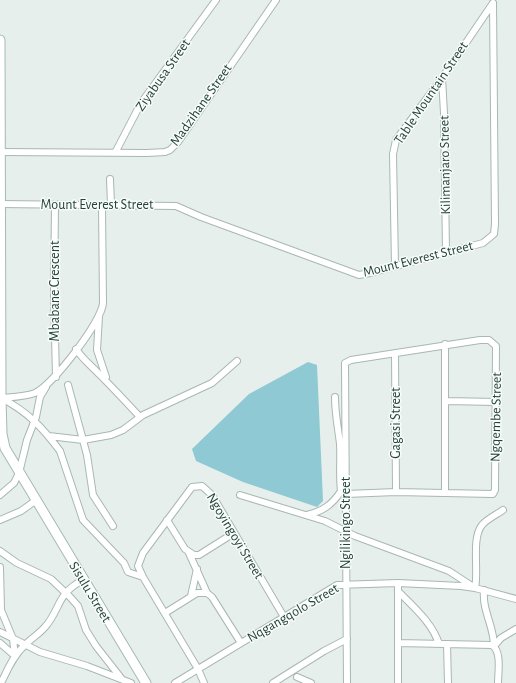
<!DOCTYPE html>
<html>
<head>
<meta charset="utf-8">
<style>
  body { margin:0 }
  canvas { display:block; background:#e6efeb }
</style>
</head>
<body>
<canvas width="516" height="683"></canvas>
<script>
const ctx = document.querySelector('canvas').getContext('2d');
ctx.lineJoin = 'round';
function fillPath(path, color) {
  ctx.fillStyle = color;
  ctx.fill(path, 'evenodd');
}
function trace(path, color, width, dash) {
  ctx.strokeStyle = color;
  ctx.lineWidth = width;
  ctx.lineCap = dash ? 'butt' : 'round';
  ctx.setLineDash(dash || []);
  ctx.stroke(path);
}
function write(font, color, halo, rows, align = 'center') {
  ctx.font = font + ' "Alegreya Sans",sans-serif';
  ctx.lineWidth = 3;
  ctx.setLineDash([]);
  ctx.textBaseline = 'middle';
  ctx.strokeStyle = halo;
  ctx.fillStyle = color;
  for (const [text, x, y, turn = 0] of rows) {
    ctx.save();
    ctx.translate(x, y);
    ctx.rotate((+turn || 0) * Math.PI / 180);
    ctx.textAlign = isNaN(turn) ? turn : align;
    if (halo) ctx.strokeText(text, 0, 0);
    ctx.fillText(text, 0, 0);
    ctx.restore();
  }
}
const water = new Path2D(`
  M308,362L317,365L323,501L317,507L243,482L196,461L192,449L249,394Z`);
const street = new Path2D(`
  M442,78L444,113L446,252
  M0,152L147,153L165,152L170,150L178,142L276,0
  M115,153L141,103L216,0
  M110,179L111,205
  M0,204L176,206L201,217L359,275L370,273L483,243L494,234L495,224L493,3
  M55,205L54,294L56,377
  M395,266L393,154L396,140L442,78L493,3
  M99,316L97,350L106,377
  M445,344V493
  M76,349C84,361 90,364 99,374C113,388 127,403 140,417
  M395,353L396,492
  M68,385L87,455L93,495L113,526
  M1,398C12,397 24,397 35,393C53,385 102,321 103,303L102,206
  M1,398C28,412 42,427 60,451L83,520L124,563L128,572L143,577
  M446,401L496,402
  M49,436L83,440L111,435L123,430L143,415L212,383L237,361
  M346,494L396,492L493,494L495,490L496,346L489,340H480L351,360L345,363L347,683
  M0,495L14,483L19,473L27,440L36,417L40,397L46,387
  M240,495L325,521L355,536L449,571L475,588C479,570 471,539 482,525C487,519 496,515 503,510
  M307,515C323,511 332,505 341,491C339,475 341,459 340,444C338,427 335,414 335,397
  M0,520L21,511L35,501
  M167,520L185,549L194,555H199L234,533
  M0,551L17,563L51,579L70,597L78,606L86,630L96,646L121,678
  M189,553L207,593
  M0,567L1,610L13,639L15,656
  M398,583V683
  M484,590C482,611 494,626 494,646
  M398,591C413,607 432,622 439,644
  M191,596L197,569
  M165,613L197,593H207L212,597L241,643
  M0,632L40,652L87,666L131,683
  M0,643L15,656
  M398,643L492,645C502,652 498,672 498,683
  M447,644L448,683
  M494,646L501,638L516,629
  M297,677L311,683
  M1,683C7,671 13,656 24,646C30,639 38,635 45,627C61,609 56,594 83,580
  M175,683L337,585L398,583L461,586L475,588L516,599
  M204,683L198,669L143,577L138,566L143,553L192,487L202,486L212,495L284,617
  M273,683L324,651L347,639`);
const secondary = new Path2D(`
  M0,40L1,398L2,434L5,448L146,683`);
const streetNames = [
  ["Ziyabusa Street",163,75,-55],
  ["Table Mountain Street",431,93,-56],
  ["Madzihane Street",201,105,-55],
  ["Kilimanjaro Street",445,165,-91],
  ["Mount Everest Street",97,205],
  ["Mount Everest Street",418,259,-14],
  ["Mbabane Crescent",55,291,-90],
  ["Ngqembe Street",496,417,-89],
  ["Gagasi Street",396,423,-90],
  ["Ngilikingo Street",346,523,-90],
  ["Ngoyingoyi Street",235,536,59],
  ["Sisulu Street",90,592,59],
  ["Nqgangqolo Street",293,613,-30]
];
fillPath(water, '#8ec9d4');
trace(street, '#a8b8b2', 8);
trace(secondary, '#a4bbb3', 11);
trace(street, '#fff', 6);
trace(secondary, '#fff', 9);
write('14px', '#24423a', '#f7fbf9', streetNames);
</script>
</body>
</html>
